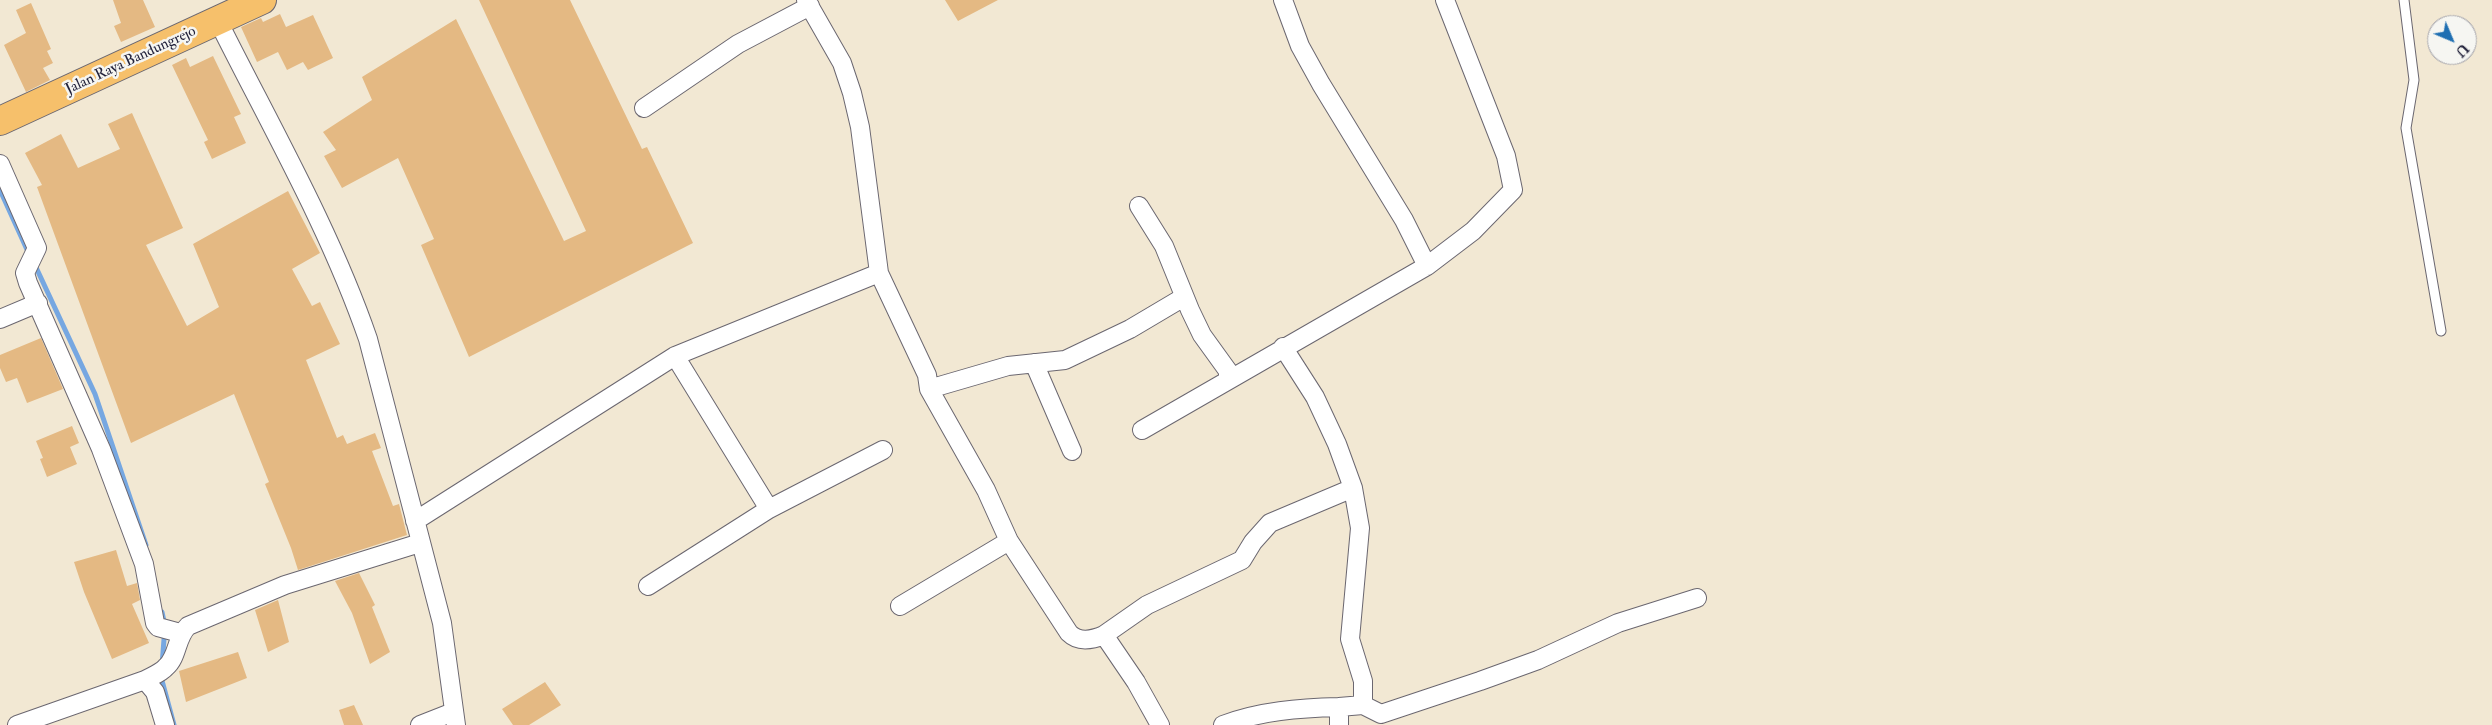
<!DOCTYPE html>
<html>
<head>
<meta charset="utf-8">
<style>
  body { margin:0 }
  #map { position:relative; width:2492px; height:725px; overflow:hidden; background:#f2e8d3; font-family:"IM FELL Double Pica",serif }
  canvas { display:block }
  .north { position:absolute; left:2427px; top:15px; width:50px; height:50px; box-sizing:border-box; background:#f6f6f2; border:1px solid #a1a1a9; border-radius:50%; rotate:135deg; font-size:14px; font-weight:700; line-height:20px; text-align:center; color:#22223b }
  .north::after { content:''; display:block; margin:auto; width:18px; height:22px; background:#1f6fb2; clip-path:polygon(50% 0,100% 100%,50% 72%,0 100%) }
</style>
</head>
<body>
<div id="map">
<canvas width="2492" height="725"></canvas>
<div class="north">U</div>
</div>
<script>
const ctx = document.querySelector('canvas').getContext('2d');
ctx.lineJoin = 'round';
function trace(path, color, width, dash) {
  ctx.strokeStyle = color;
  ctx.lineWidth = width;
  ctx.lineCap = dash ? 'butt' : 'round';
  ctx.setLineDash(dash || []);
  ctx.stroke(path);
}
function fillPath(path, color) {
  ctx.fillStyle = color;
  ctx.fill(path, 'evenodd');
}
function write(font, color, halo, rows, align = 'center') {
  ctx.font = font + ' "IM FELL Double Pica",serif';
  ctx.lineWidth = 5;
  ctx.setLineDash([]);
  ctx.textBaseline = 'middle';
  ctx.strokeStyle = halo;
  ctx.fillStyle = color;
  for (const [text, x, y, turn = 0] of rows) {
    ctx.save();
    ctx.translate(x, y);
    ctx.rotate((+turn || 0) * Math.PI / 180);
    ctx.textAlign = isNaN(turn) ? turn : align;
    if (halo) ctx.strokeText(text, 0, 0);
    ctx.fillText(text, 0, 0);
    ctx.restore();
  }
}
const stream = new Path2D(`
  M0,190L29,254
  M34,263L95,394L146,545
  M162,666L165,626L162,612
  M161,677L174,725`);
const building = new Path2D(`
  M113,0H143L155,27L121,42L114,26L121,23Z
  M479,0H570L642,149L647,147L693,243L469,357L421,245L434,239L398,158L342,188L324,156L336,150L323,132L372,100L362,77L456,19L564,241L586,231Z
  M945,0H998L958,21Z
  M31,3L51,49L47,51L53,63L43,68L50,80L26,92L4,45L26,33L16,10Z
  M280,14L286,27L313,15L333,58L308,70L303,62L287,70L278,52L257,62L241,27L261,18L263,22Z
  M213,56L241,114L234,117L246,143L212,159L204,142L208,140L172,65L186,58L190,67Z
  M132,113L183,228L146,245L187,326L219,307L193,244L288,191L320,253L292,269L312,306L320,302L340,344L306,360L337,438L343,435L347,444L375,433L381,448L372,451L393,506L399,504L407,535L298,570L291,548L265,484L269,482L234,394L131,443L37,187L42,185L25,153L61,134L78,168L120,149L108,124Z
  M41,338L63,389L27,403L17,378L6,382L0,368V355Z
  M72,426L79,443L70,447L77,464L47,477L40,459L43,458L36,441Z
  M116,550L127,586L137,583L140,600L132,604L149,643L112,659L84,592L74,562Z
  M359,573L375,605L372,607L390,652L370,664L352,613L335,581Z
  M278,600L289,642L268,652L255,610Z
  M238,652L247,678L186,702L179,671Z
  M545,682L561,705L529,725H513L502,709Z
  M354,705L363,725H344L339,710Z`);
const service = new Path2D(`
  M2404,0L2414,80L2406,128L2441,331`);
const minor = new Path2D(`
  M806,0L842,63L852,93L860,127L879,273L927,375L929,389L986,490L1009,541L1069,633C1079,643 1092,640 1104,635L1136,682L1160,725
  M218,21C270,125 330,229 368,339L442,623L456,725
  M644,108L738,44L810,6
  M0,164L37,248L25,273L28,283L101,449L144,564L155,623L158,627L180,633
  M1139,206L1164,246L1190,310L1202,335L1228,371V379
  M1427,266L1473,231L1513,190L1506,156L1445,0
  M0,319L38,303
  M1283,347L1315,397L1337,444L1353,488L1360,528L1350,639L1363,681V705L1339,707V725
  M675,356L769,509
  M1034,363L1072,451
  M929,389L1008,366L1065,360L1130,329L1184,297
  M1142,430L1427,266L1404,220L1321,84L1300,46L1283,0
  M415,521L675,356L879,273
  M648,586L769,509L883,450
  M900,606L1009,541
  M1104,635L1147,605L1242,560L1253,542L1270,523L1353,488
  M145,680L155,692L165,725
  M1363,705L1381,714L1480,681L1538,660L1618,623L1697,598
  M17,725L145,680C152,676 161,673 166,667C178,657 176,637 188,626L285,585L420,543
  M420,725L453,712
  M1223,725C1259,711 1300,708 1339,707`);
const primary = new Path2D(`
  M0,121L262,0`);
const streetNames = [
  ["Jalan Raya Bandungrejo",131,61,-25]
];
trace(stream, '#76a7e1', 5);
fillPath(building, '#e4b983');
trace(service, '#6b6770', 11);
trace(minor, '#6b6770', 20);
trace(primary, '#6b6770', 30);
trace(service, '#fff', 9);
trace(minor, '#fff', 18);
trace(primary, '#f6c06b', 28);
write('15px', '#22223b', '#f6f6f2', streetNames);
</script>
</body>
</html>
